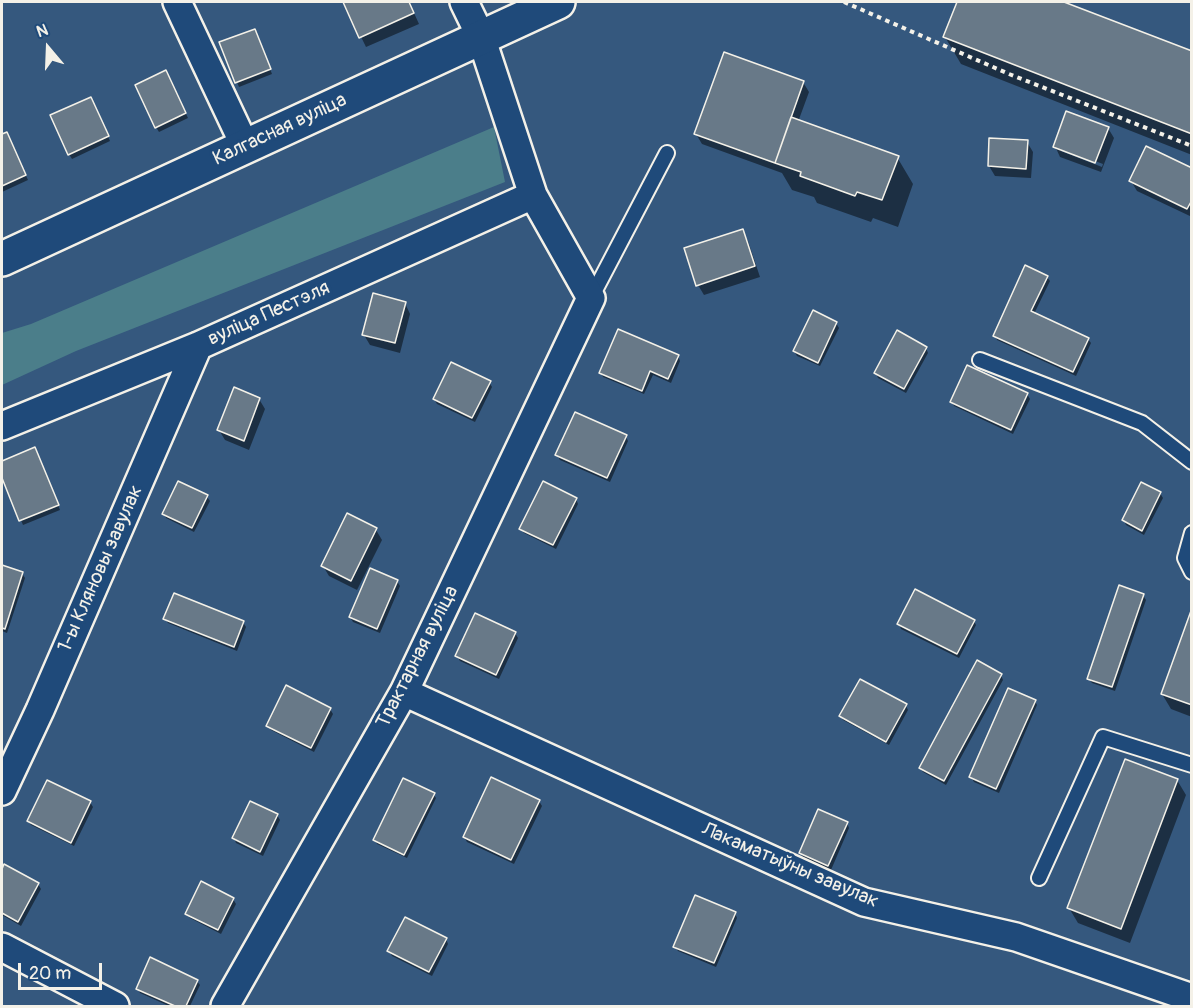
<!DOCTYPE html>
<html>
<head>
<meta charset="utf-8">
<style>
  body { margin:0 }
  #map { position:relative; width:1193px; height:1008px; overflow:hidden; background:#35587e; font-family:Pangolin,sans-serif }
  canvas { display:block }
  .frame { position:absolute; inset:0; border:3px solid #f4f1e8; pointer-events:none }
  .north { position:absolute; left:18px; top:18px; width:60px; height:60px; -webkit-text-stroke:4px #1f4a7a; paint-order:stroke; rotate:341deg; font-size:16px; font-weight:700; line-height:24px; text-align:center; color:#f4f1e8 }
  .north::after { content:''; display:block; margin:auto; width:21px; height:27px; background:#f4f1e8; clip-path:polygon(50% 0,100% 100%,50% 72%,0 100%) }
  .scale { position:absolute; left:18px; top:963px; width:84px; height:27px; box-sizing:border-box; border:3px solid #f4f1e8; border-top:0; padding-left:8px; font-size:18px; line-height:21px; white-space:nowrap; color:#f4f1e8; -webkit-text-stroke:4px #1f4a7a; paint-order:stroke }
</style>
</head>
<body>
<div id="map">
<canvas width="1193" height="1008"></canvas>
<div class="frame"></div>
<div class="north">N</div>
<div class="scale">20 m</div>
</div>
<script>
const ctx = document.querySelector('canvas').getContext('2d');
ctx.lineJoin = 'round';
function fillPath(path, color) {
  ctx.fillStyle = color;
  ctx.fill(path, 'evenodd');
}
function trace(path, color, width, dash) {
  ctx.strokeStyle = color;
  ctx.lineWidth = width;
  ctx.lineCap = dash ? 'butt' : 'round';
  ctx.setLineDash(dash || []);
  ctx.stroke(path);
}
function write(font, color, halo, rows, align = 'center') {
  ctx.font = font + ' Pangolin,sans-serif';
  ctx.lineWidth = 6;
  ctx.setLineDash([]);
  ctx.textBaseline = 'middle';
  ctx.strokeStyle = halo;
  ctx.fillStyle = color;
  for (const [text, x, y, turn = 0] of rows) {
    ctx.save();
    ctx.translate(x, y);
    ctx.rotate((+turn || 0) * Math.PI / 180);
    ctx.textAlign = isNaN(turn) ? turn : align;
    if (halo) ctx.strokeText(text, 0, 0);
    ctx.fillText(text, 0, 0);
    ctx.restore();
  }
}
const green = new Path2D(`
  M494,127L505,182L76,351L2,385V333L31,324Z`);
const shadow = new Path2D(`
  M344,2H409L419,24L366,47Z
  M959,2H1060L1192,53V155L961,64L945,37Z
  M257,35L272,74L239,87L237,82Z
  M168,77L188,118L159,132L156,127Z
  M803,82L809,92L798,122L897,157L913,184L898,227L873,218L871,222L817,203L814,197L792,190L782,173L702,144L696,134Z
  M93,103L110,141L72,159L69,154Z
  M1108,128L1114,138L1101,172L1060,157L1055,146ZM1061,148L1103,164L1102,167L1061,151Z
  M6,134L28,180L2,192V136Z
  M1027,142L1033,152L1031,178L995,176L989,166Z
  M1192,169V217L1137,191L1131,181Z
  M742,231L748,241L760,277L704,295L698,285Z
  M1047,277L1050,281L1034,314L1088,339L1091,343L1076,376L997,340L995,335Z
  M405,303L410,314L400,353L370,345L364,335Z
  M836,323L839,328L820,366L797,356L794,351Z
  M926,348L928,353L906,393L878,378L876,373Z
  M678,356L680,361L671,383L653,375L644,394L603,377L601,373Z
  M489,382L492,387L475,422L437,404L434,399Z
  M1027,394L1030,399L1013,434L954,406L952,402Z
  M259,399L265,409L249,450L225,440L219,430Z
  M626,437L628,441L610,482L560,460L557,455Z
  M35,449L60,510L23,525L2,474V462Z
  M1160,493L1163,498L1144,535L1126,525L1124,520Z
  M207,497L210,501L194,532L166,518L164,514Z
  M576,499L578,504L556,549L524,533L521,529Z
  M376,530L382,540L357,590L329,576L323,566Z
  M2,567L22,573L25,578L7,633L2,631Z
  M397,581L400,586L380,633L353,622L350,617Z
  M1143,595L1146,600L1115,691L1092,683L1089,679Z
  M1192,613V717L1171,709L1162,694Z
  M165,619L243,622L246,627L237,651L168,623Z
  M974,621L976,625L959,658L901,629L899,624Z
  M515,633L518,638L499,679L460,661L457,656Z
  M1001,675L1003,680L946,785L923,772L920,768Z
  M1035,701L1037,705L999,793L974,782L971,777Z
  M906,706L908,710L889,745L843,720L841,716Z
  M330,709L333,714L314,752L271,730L268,726Z
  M1177,780L1186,795L1130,943L1078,923L1069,908Z
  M433,794L436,798L407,858L377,844L375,840Z
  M539,801L542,806L514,864L467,842L464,837Z
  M90,802L93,807L74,846L31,825L28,821Z
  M251,803L277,815L280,820L263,856L236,843L234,838Z
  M847,823L849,828L831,870L803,858L801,853Z
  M5,866L38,884L41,889L21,926L2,915V872Z
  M202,883L233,899L236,904L221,934L190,918L187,914Z
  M735,913L737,918L716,967L678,951L675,947Z
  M446,939L448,944L432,976L392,956L389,951Z
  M197,981L200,985L190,1006H169L140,993L138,989Z`);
const building = new Path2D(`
  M343,2H409L414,13L359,38Z
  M957,2H1064L1192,51V134L943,37Z
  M255,29L271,69L235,83L219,42Z
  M724,52L804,81L775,163L694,134Z
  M166,70L186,113L155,128L135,85Z
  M91,97L109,136L68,155L50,115Z
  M1066,111L1109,127L1095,163L1053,147Z
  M791,117L899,156L882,200L857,192L855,196L800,176L801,172L775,163Z
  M7,132L26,175L2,186V134Z
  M989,138L1028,140L1026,169L988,166Z
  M1146,146L1192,168V200L1187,209L1129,181Z
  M743,229L755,266L696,286L684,248Z
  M1025,265L1048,276L1031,311L1089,338L1073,372L993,336Z
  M373,293L406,302L395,343L362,335Z
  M813,310L837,322L818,363L793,351Z
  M618,329L679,355L668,379L650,371L642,391L599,373Z
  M897,330L927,347L904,389L874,373Z
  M451,362L491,381L472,418L433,399Z
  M967,365L1028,393L1011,430L950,402Z
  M234,387L260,398L244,441L217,430Z
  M575,412L627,435L607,478L555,455Z
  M35,447L59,505L19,521L2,478V461Z
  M178,481L208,495L192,528L162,514Z
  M543,481L577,498L553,545L519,529Z
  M1141,482L1161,492L1142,531L1122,520Z
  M347,513L377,528L351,581L321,566Z
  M2,565L23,572L5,629L2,628Z
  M370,568L398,580L377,629L349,617Z
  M1119,585L1144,594L1112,687L1087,679Z
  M915,589L975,620L957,654L897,624Z
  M174,593L244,621L234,647L163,619Z
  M1192,608V705L1161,694Z
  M475,613L516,632L496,675L455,656Z
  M977,660L1002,674L944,781L919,768Z
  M860,679L907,704L886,742L839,716Z
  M286,685L331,708L311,748L266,726Z
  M1008,688L1036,700L996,789L969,777Z
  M1125,759L1178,779L1121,929L1067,908Z
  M491,777L540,800L511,860L463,837Z
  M403,778L435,793L404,855L373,840Z
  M47,780L91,801L71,843L27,821Z
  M250,801L278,814L260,852L232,838Z
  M818,809L848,822L828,866L799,853Z
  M4,864L39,883L18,922L2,913V869Z
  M201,881L234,898L218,930L185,914Z
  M695,895L736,912L714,963L673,947Z
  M405,917L447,938L429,972L387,951Z
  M150,957L198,980L186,1006H175L136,989Z`);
const path = new Path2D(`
  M844,2L1009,74L1192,146`);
const service = new Path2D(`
  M591,298L667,153
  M980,360L1142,423L1192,462
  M1192,533L1185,558L1192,572
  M1039,878L1103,737L1192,765`);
const minor = new Path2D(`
  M177,2L245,146
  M2,426L198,346L533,195
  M404,692L864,902L1016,937L1192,998
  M2,791L40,710L198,346
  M2,947L115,1006
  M225,1006L404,692L591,298L533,195L481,37L464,2`);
const tertiary = new Path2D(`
  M2,259L558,2`);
const streetNames = [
  ["Калгасная вуліца",280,130,-25],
  ["вуліца Пестэля",269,314,-24],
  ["1-ы Кляновы завулак",101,569,-66],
  ["Трактарная вуліца",418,657,-63],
  ["Лакаматыўны завулак",790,866,23]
];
fillPath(green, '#4b7e8a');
fillPath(shadow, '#0007');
fillPath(building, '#687988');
trace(building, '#f4f1e8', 1.5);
trace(service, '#f4f1e8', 18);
trace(minor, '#f4f1e8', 32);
trace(tertiary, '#f4f1e8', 38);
trace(path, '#f4f1e8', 4, [4.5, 4.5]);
trace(service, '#1f4a7a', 14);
trace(minor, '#1f4a7a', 27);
trace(tertiary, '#1f4a7a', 33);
write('20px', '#f4f1e8', '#1f4a7a', streetNames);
</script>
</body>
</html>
